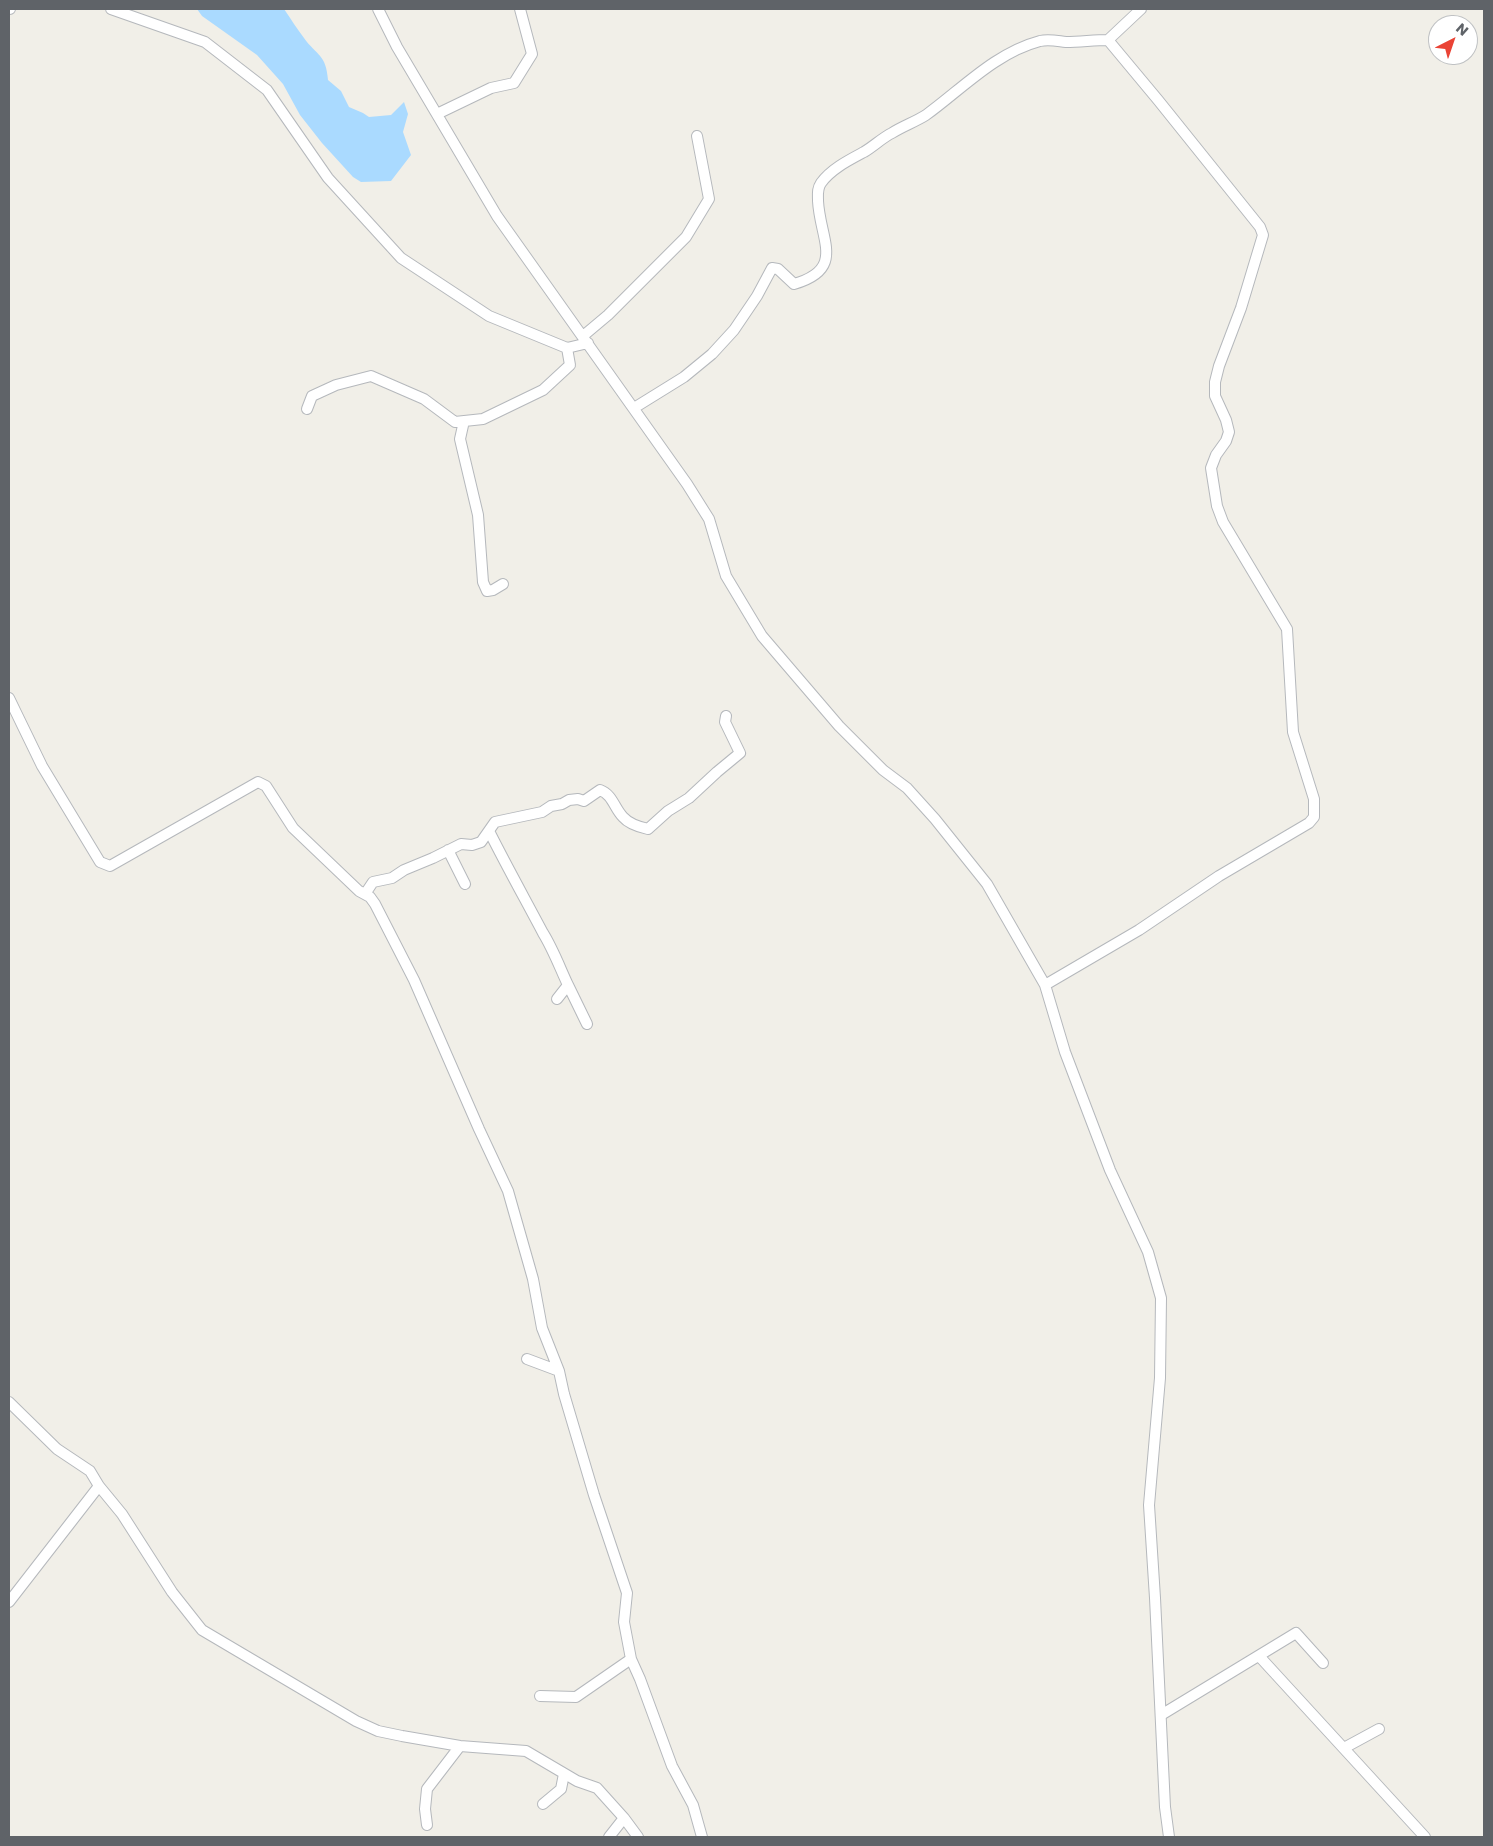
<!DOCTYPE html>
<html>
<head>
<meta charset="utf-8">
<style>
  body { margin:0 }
  #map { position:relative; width:1493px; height:1846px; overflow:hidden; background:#f1efe8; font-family:Poppins,sans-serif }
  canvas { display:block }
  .frame { position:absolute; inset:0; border:10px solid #5f6368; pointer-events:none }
  .north { position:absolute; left:1428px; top:15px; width:50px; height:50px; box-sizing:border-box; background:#fff; border:1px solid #bfc1c3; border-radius:50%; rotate:41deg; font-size:14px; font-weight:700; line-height:20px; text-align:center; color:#5f6368 }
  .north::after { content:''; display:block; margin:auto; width:18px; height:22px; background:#ea4335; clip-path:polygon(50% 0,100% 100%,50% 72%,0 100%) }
</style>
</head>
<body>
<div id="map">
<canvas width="1493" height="1846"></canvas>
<div class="frame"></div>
<div class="north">N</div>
</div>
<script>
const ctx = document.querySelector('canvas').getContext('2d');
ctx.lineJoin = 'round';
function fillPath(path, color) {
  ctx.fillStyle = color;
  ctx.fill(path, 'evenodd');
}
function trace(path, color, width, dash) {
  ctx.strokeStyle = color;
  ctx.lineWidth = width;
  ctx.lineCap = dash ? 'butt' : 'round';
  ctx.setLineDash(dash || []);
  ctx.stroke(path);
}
const water = new Path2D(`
  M197,9H284C291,19 297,29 304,38C317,56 326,54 328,80L341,91L349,107L363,113L369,117L391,115L404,102L408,114L403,132L411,155L391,181L361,182L353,177L322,143L300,115L283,84L257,55L202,16Z`);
const street = new Path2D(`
  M9,9H10
  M111,9L205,42L267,90L328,178L401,258L489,316L567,348L588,343
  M378,9L397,47L497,216L687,484L709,519L726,576L762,636L839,726L883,770L907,788L935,819L987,884L1045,985L1065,1052L1110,1170L1148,1252L1161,1298L1160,1378L1149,1505L1155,1598L1165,1807L1169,1837
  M437,114L491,88L514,83L532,54L520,9
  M583,336L608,315L686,237L709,199L697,136
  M634,408L684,377L712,354L734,330L757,296L772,268L778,269L794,284C846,269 820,240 818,201C818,194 817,189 821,183C831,169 849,160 864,152C874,146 882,138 892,133C903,126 915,122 926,115C962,89 995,53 1040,41C1049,39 1057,41 1066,42C1080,42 1094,40 1108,40L1141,9
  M307,409L312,396L336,385L371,376L424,399L455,422L483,419L543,390L570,365L567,348
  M464,421L460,439L478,515L483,582L487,591L493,590L503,584
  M9,698L42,766L100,862L110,866L258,782L266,786L293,828L359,891L370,897L375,904L414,980L479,1129L508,1191L533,1279L542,1328L559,1371L564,1394L594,1495L627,1593L624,1622L631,1659L640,1679L672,1766L693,1805L702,1837
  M489,831C506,865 525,899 543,933C553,949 560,968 568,985L557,999
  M448,850L465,884
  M365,894L373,882L392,878L404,870L433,858L461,844L472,845L481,842L495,822L542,812L551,806L562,804L569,800L578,799L584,801L600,790C613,795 614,808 623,817C629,824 639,827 648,829L668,811L689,798L717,772L740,753L725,722L726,716
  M568,985L587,1024
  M1045,985L1139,930L1219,876L1309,823L1314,817V799L1293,732L1287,629L1223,522L1217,506L1211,468L1216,455L1226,441L1229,432L1226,420L1215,396V382L1219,366L1241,308L1263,235L1260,227L1158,100L1108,40
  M527,1359L559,1371
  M9,1402L57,1449L90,1471L99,1486L122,1514L172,1592L202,1630L356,1721L378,1731L402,1736L460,1746L526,1751L577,1781L597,1788L624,1818L638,1837
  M9,1602L99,1486
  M1259,1656L1425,1837
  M540,1696L576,1697L631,1659
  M1161,1715L1296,1633L1323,1663
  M1344,1748L1379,1729
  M543,1804L561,1789L564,1774
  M427,1825L425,1809L427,1789L460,1746
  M609,1837L624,1818`);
fillPath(water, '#aadaff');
trace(street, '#b5b8bc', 12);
trace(street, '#fff', 10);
</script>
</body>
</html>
